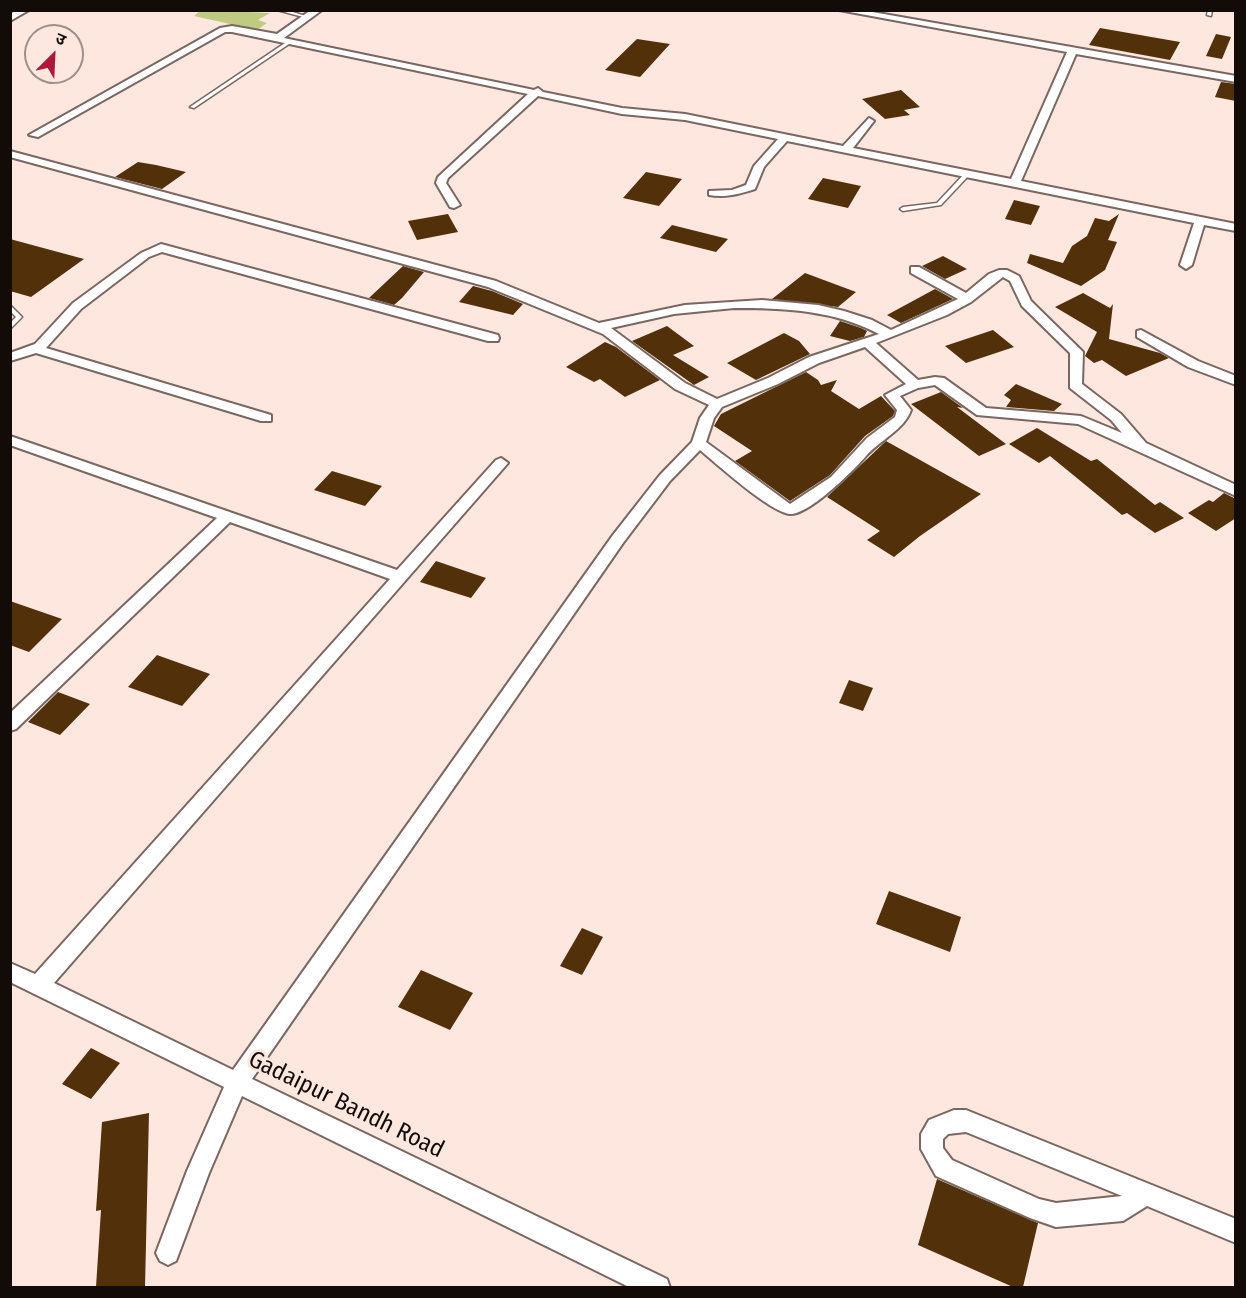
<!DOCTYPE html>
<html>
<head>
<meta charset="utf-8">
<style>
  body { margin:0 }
  #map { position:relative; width:1246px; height:1298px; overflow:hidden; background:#fde7df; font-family:"Fira Sans Condensed","Noto Sans Devanagari",sans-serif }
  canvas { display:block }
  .frame { position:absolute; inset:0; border:12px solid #120b08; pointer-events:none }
  .north { position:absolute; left:24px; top:24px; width:60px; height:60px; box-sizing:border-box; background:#fde7df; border:2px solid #9f8f89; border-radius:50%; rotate:24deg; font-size:16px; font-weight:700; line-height:24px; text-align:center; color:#120b08 }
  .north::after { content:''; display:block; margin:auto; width:21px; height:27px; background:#ae1937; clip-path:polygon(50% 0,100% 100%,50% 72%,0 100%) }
</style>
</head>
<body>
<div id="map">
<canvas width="1246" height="1298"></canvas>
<div class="frame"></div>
<div class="north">उ</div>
</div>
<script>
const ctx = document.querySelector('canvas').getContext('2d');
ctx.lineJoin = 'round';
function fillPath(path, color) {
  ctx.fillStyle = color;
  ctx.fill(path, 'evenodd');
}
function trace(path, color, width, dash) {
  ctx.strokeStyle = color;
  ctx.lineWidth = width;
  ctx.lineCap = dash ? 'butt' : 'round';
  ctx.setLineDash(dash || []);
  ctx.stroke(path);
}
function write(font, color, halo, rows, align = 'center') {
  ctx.font = font + ' "Fira Sans Condensed",sans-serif';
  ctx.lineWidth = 6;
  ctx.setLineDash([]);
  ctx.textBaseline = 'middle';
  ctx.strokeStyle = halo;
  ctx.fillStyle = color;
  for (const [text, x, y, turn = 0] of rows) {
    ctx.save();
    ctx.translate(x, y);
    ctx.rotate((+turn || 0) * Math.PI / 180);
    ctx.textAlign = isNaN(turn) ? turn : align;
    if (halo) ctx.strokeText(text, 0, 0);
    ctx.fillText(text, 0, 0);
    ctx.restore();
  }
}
const green = new Path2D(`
  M201,10L270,13L258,20L267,23L257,30L194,16Z`);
const building = new Path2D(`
  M1100,28L1180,42L1170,60L1089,45Z
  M1216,34L1231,37L1222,59L1206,56Z
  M637,39L670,44L640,77L605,70Z
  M1221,82L1236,84V101L1215,97Z
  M901,90L920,107L904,110L910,115L885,119L862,99Z
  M138,162L156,165L186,172L162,189L115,177Z
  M646,172L682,179L659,206L623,198Z
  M823,178L861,186L848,208L808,199Z
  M1014,200L1040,206L1031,225L1005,219Z
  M448,214L458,232L417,240L408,221Z
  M1119,214L1108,240L1117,242L1105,270L1081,286L1027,263L1030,254L1063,263L1072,246L1087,236L1095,218L1109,221Z
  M672,225L728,239L716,252L660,238Z
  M10,239L84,259L31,297L10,291Z
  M943,256L967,269L945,279L922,266Z
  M403,266L424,272L402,298L394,305L369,298Z
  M805,273L856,292L838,307L772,299Z
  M473,286L492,291L523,304L513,315L459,302Z
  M935,289L953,299L901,323L887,315Z
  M1083,293L1110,308L1113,304L1109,339L1160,353L1169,358L1126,376L1102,360L1094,363L1085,356L1097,332L1055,307Z
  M840,321L861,328L867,331L864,337L850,341L830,336Z
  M667,326L694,346L673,355L709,377L694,385L632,341Z
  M993,330L1014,347L966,363L945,346Z
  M784,333L799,341L810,354L756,380L727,363Z
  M605,342L616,347L660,380L625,397L600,379L594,382L566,367Z
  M806,372L818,380L821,385L837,380L831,391L859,409L881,396L895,411L893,416L865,436L830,475L790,501L735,461L752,451L714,426L721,414Z
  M1016,384L1062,404L1054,411L1006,407L1011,400L1004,395Z
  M941,392L963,408L957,407L1006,444L979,456L911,404Z
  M1037,428L1091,461L1097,459L1155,505L1160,502L1184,518L1155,533L1127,513L1122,515L1050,456L1039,463L1009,444Z
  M886,441L981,494L920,536L894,557L867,540L880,531L827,497Z
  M332,471L382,486L365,506L314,490Z
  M1224,493L1236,499V518L1216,531L1188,513L1209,500L1213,502Z
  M436,561L486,578L471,598L420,582Z
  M10,601L62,619L29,652L10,645Z
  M157,655L210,674L182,706L128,687Z
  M849,680L873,688L863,711L839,703Z
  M58,692L90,704L60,735L28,722Z
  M889,891L961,917L950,952L876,924Z
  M582,928L603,937L582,975L560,966Z
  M421,970L473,993L450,1030L398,1007Z
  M91,1048L120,1063L91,1099L62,1084Z
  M149,1113L145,1287H96L101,1210L96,1211L102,1122Z
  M937,1179L1038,1223L1023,1287H1013L918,1245Z`);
const service = new Path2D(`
  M277,10H286L309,17L307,18Z
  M1208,10H1212L1211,16L1207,15Z
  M288,41L292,42L194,108L190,107Z
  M966,172L971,173L941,205L903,211L900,209L903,207L937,203Z
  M10,305L22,317L10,329V323L16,317L10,311Z`);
const minor = new Path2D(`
  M17,10H29L10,21V14Z
  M311,10H322L284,38L534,90L538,88L543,92L622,108L685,114L843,146L869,118L874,121L853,148L1011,179L1067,52L839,10H861L1236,76V82L1076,54L1021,181L1236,224V231L1204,225L1192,265L1186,269L1180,265L1194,223L787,141L764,167L755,189C739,194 725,198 709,195V191L732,190L746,185L754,166L778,139L685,120L622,114L538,96L448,178L446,183L460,205L454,208L450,207L436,183L438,177L528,94L232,32H225L38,137L29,135L220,28L232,26L277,34Z
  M10,151L496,281L599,323L685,305L762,300L818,305L844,311L872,320L891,330L958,299L911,273V267H919L966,293L989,274L999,270H1007L1019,276L1031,301L1083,352L1082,384L1121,414L1146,443L1236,485V496L1078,424L977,415L935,385L918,388L900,396L911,410C904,430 880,440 866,456C854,470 809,515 790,514C770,512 718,465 700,450L670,481L623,543L252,1079L667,1279L670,1288H631L242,1096L209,1173L176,1261L168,1265L160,1261L156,1253L187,1171L224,1087L10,982V963L35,974L390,579L230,522L16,729L10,731V713L217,518L10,445V436L397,570L496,460L501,458L508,463L54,983L233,1070L613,535L660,475L692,442L700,418L709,405L675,389L603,334L488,287L10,157ZM1003,277L1010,281L1022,306L1070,353V388L1111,420L1122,433L1081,416L986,408L944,378L935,377L918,380L876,343L947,315L971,302ZM734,308C784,308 834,310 879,334L809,357L768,378L717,399L685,383L611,328L674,314ZM865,347L906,384L885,395L897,410L895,417L867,438L831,477L790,504L706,442L714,418L722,407L778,384L819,363Z
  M161,244L498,335L499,338L498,341H488L162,252L149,257L81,309L46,348L271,415V421H261L36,353L10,361V353L35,344L73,303L141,253Z
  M1141,330L1198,361L1236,376V385L1188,367L1137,337V331Z
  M954,1110H966L1236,1219V1243L1147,1206L1123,1221L1056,1227L1030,1218L936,1176L921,1149V1134L929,1120ZM966,1132L1122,1196L1056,1203L1039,1199L952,1160L943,1148V1139L948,1134Z`);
const nearStreetnames = [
  ["Gadaipur Bandh Road",346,1105,26]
];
fillPath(green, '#bfcb81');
fillPath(building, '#52310a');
trace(service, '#7a6761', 3);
trace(minor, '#7a6761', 4);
fillPath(service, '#fff');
fillPath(minor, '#fff');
write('24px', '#120b08', '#fde7df', nearStreetnames);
</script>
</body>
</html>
